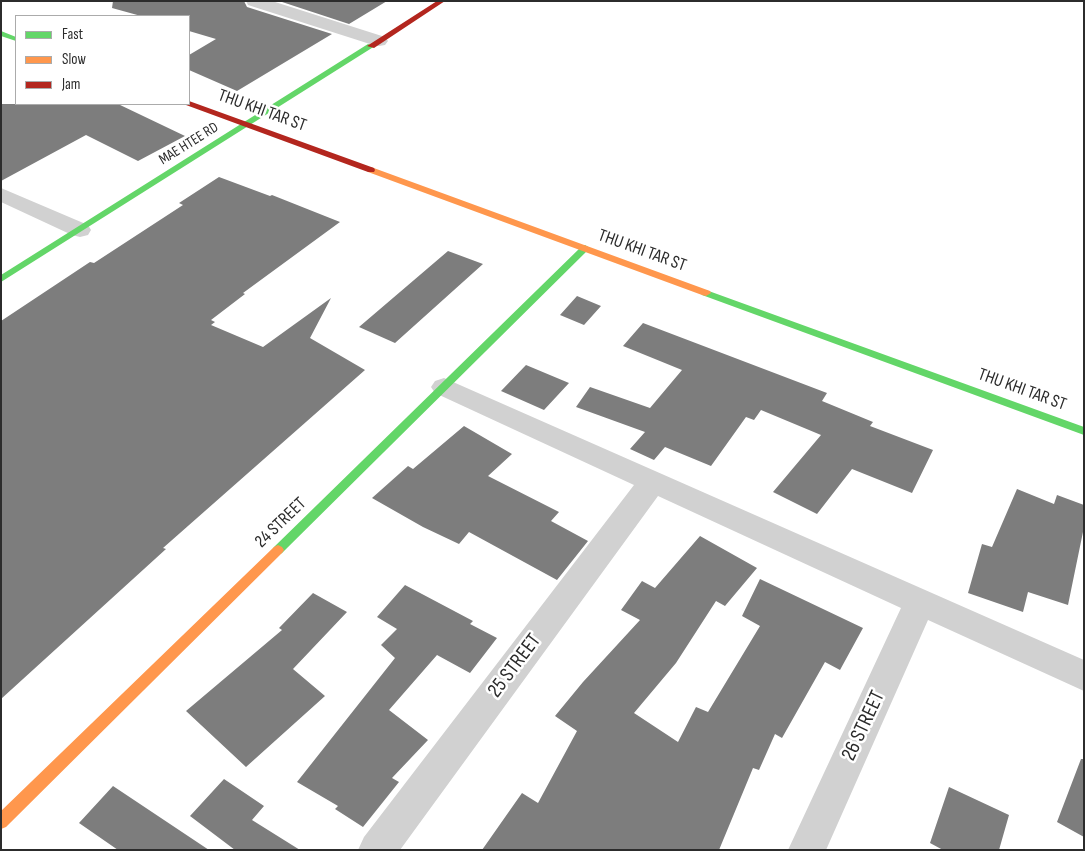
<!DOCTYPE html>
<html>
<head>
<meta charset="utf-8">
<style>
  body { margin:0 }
  #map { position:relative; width:1085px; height:851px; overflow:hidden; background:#fff; font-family:"Sofia Sans Condensed",sans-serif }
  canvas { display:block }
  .frame { position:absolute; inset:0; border:2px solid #2c2c2c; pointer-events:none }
  .legend { position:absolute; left:15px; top:15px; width:175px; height:90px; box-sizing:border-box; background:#fff; border:1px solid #ababab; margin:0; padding:6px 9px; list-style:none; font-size:15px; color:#2c2c2c }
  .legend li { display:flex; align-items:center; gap:10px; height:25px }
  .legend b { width:25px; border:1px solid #ababab }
</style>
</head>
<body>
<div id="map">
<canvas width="1085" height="851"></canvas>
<div class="frame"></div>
<ul class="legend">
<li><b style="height:6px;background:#63d668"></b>Fast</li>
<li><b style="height:6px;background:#ff974d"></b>Slow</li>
<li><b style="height:6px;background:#b3261e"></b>Jam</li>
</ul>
</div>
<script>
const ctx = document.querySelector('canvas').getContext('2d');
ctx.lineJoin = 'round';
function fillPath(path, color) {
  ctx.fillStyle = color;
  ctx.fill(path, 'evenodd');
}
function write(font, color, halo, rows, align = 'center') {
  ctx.font = font + ' "Sofia Sans Condensed",sans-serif';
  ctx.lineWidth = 5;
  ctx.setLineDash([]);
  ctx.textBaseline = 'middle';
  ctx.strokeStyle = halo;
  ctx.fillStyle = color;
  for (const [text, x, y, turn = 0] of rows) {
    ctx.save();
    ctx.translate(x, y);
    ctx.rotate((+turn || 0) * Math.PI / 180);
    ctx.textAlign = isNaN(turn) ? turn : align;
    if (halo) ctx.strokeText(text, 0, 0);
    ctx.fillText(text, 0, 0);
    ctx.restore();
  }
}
const building = new Path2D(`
  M113,1H244L247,7L332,34L237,91L189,70V55L216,39L189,31V16H141L112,8Z
  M279,1H387L349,24Z
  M1,104H118L185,136L138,161L86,135L1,181Z
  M219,177L270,196L272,195L340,222L243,293L245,294L211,320L215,322L211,325L263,347L331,298L310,338L365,370L163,548L166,549L1,699V321L90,262L94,263L183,205L179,203Z
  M448,251L483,264L395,343L359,327Z
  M577,296L601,306L584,325L560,315Z
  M643,323L827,393L822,401L873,422L870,426L933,450L912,493L852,469L817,514L773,492L821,435L761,410L754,420L746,417L711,466L665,447L654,460L630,449L645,432L576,407L590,387L650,408L682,370L623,346Z
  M526,365L569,383L544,410L501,391Z
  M464,426L512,454L488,476L559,512L551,521L588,541L557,580L469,532L459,544L423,527L372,498L408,466L413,469Z
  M1017,489L1054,504L1057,495L1084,505V527L1068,605L1028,592L1023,612L968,593L982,544L992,547Z
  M700,536L757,568L725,606L716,601L676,663L634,713L678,742L696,707L708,712L760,626L742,616L760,579L863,628L840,670L825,662L782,738L775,734L759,770L753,768L719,850H482L522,793L538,803L577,731L555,716L583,682L640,620L621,610L642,581L655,588Z
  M405,585L473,621L470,624L497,638L470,673L437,655L389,710L428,740L392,778L399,782L363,827L335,809L338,806L297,782L395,658L381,645L397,629L377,617Z
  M313,593L347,612L293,669L325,696L246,767L186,711L282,630L279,628Z
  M1081,759H1084V837L1057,822Z
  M224,779L264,806L252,820L300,850H235L190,816Z
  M113,786L209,850H118L79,823Z
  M949,787L1009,815L999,850H943L930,843Z`);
const street = new Path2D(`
  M246,1H272L385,37L388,41L385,45L379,46L373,45L248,5Z
  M1,188L88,225L91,230L88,235L80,237L72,235L1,202Z
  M444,378L1084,660V691L928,620L826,850H788L901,608L658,496L400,850H358L364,837L634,485L435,393L431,387L435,381Z`);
const fast = new Path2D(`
  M1,31L16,37V41L1,36Z
  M368,44L375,46L1,282V275Z
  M585,245L590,248L588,250L282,553L278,555L274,553L272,550L274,547L582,246Z
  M706,290L1084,427V435L702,295L701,293L702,291Z`);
const slow = new Path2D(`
  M371,167L710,291L711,293L706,296L702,295L368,172L367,170Z
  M278,545L282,547L284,550L282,553L6,827L1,829V811L274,547Z`);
const jam = new Path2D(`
  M437,1H445L374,48L367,46Z
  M189,101L374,168L375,170L374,172H368L186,105L189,104Z`);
const farStreetnames = [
  ["MAE HTEE RD",189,144,-32]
];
const streetNames = [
  ["THU KHI TAR ST",262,111,20],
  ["THU KHI TAR ST",642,251,20],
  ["THU KHI TAR ST",1022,390,20],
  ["24 STREET",281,523,-44]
];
const nearStreetnames = [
  ["25 STREET",515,666,-53],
  ["26 STREET",864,726,-65]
];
fillPath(building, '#7d7d7d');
fillPath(street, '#d1d1d1');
fillPath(fast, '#63d668');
fillPath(slow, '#ff974d');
fillPath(jam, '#b3261e');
write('15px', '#2c2c2c', '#fff', farStreetnames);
write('18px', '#2c2c2c', '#fff', streetNames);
write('21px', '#2c2c2c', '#fff', nearStreetnames);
</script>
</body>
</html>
